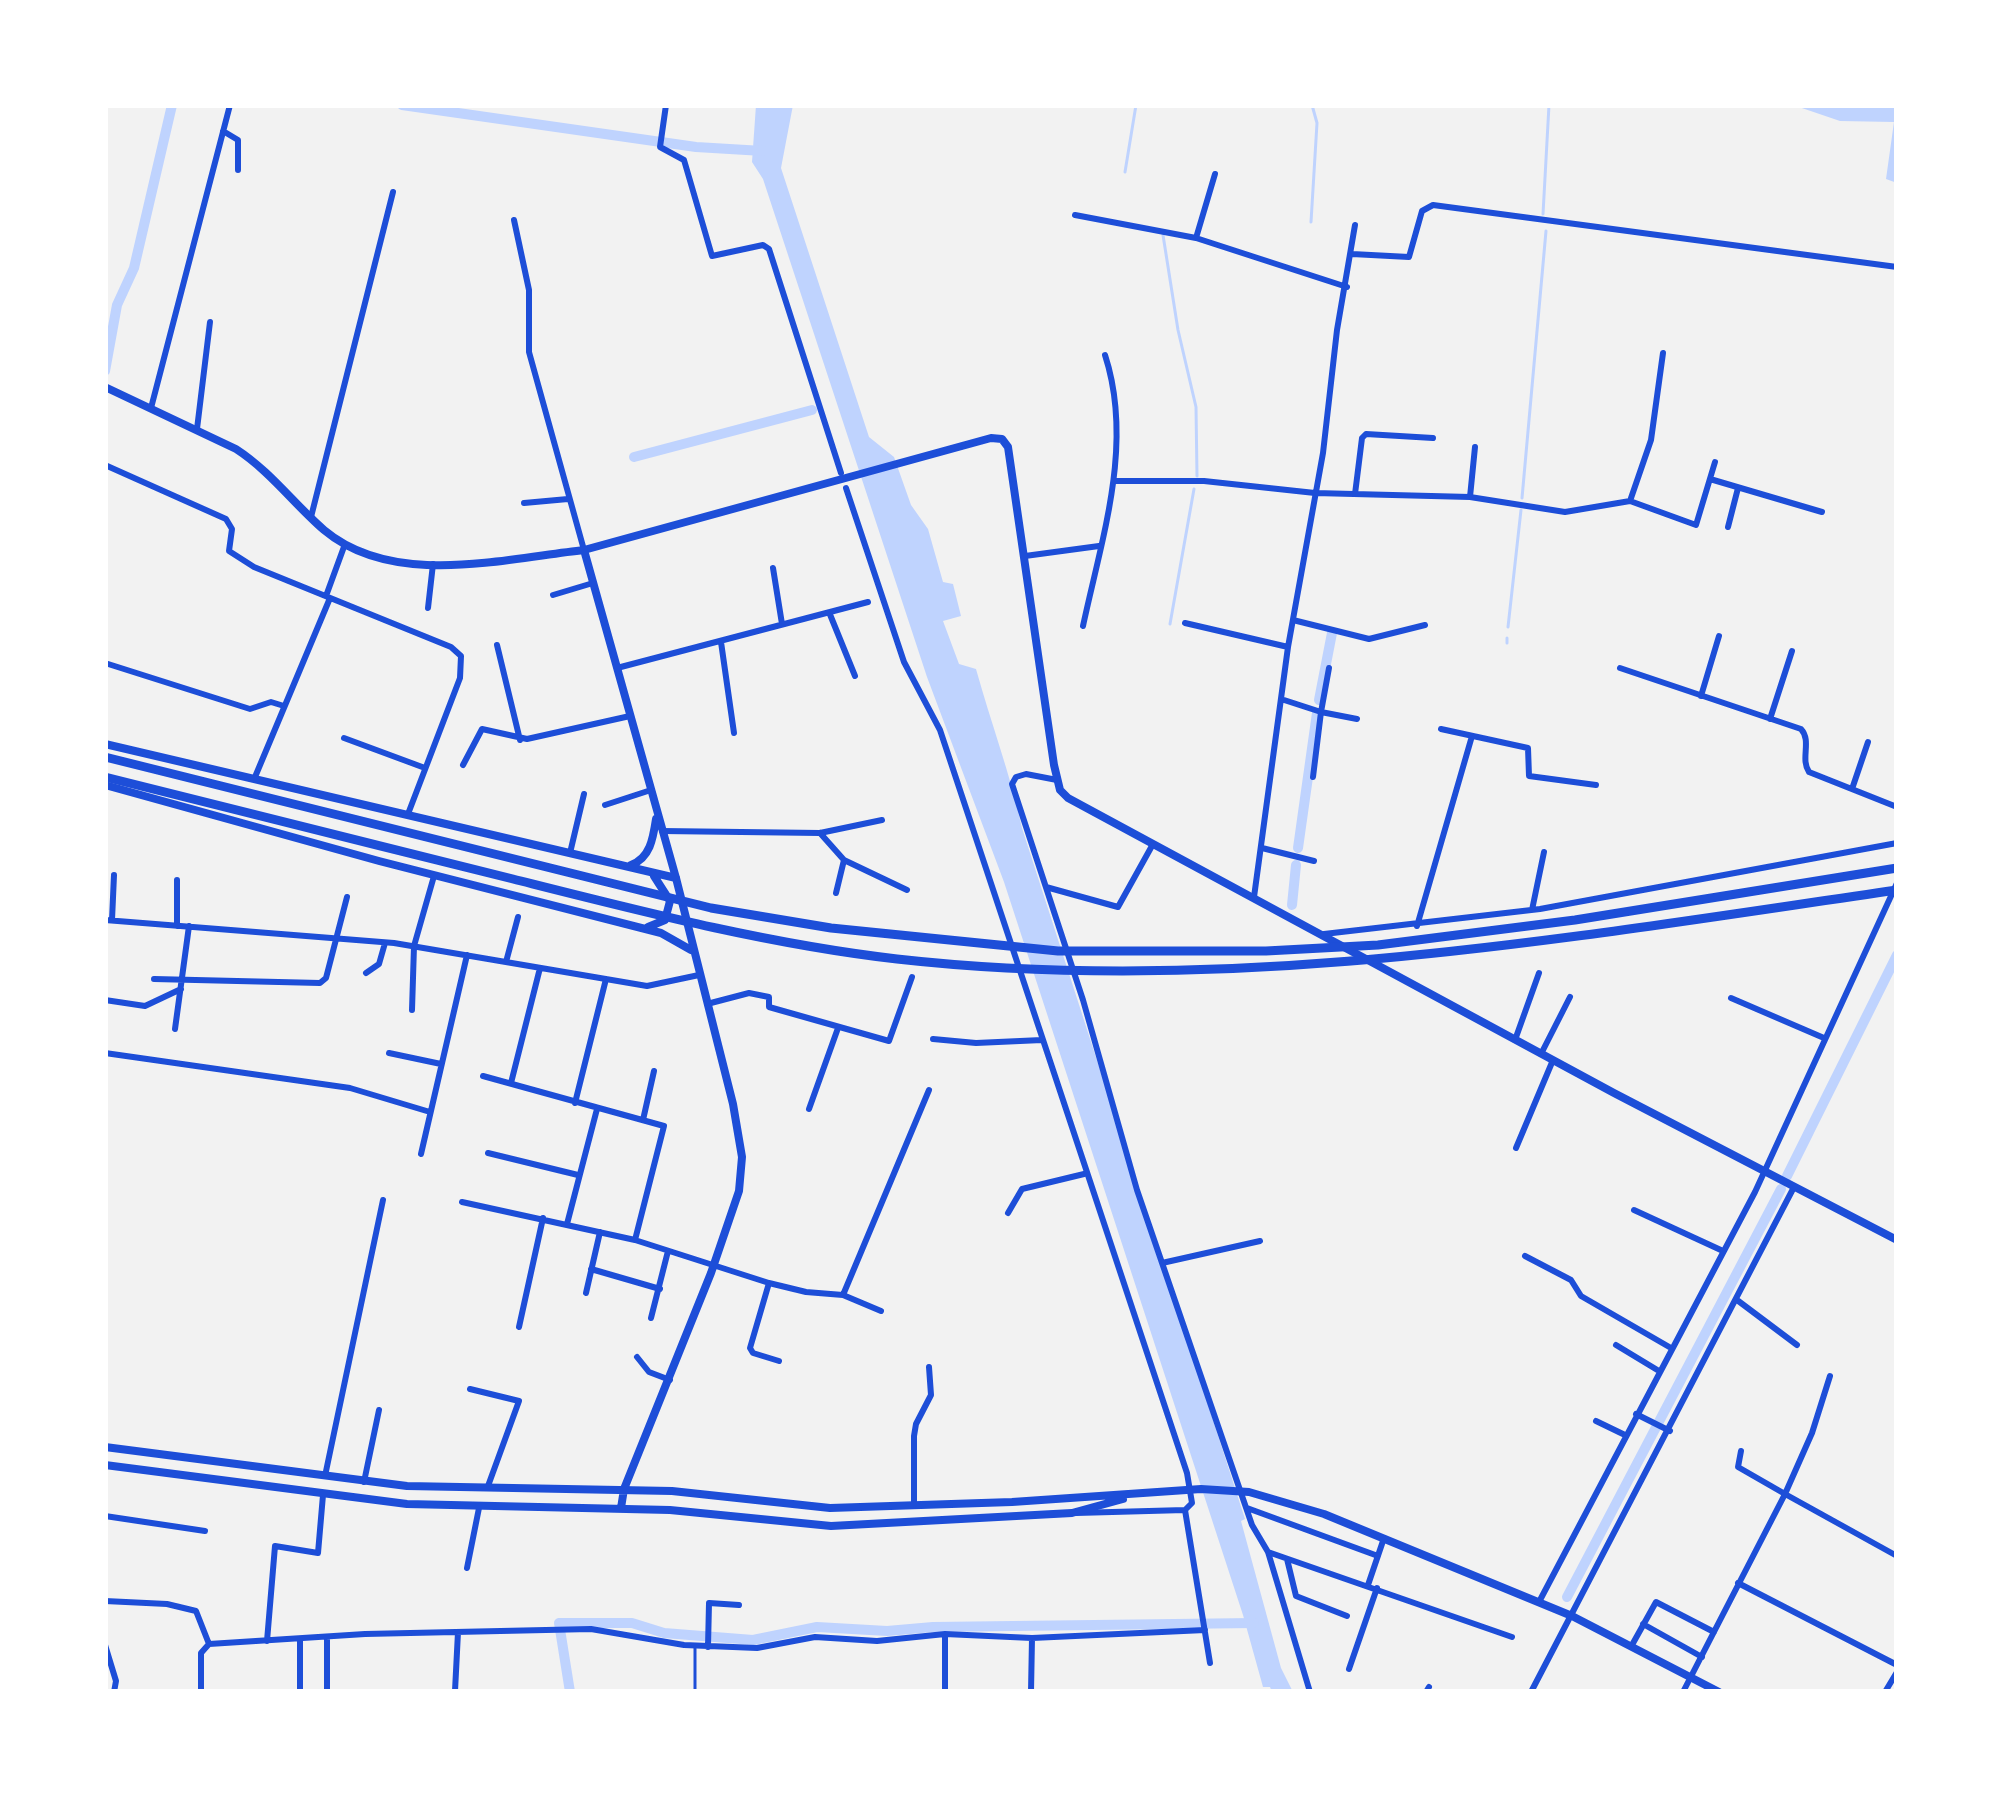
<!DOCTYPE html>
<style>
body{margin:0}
#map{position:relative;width:2002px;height:1797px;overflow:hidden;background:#f2f2f2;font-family:"Sofia Sans Condensed",sans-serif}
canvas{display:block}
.frame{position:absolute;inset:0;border:108px solid #fff;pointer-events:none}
</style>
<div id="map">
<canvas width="2002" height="1797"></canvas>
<div class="frame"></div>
</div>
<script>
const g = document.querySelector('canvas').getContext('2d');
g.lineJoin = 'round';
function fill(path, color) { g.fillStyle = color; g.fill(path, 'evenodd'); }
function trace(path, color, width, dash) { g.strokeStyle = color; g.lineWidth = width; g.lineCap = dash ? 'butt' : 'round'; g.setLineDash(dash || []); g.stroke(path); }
const water = new Path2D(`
 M 756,105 L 793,105 L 781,168 L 869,437 L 894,457 L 911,505 L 928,529 L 943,582 L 953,584 L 961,616 L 943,621 L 959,664 L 976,669 C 991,723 1010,773 1022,828 L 1245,1519 L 1241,1521 L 1281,1668 L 1293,1692 L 1272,1692 L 1270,1687 L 1263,1687 L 1243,1615 L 1004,882 L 927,677 L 763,179 L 752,162 Z
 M 1793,105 L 1897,105 L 1897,183 L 1886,179 L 1894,122 L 1840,121 Z`);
const stream = new Path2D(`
 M 1125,172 L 1136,105
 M 1543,214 L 1549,105
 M 1311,222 L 1317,123 L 1312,105
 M 1163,235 L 1178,330 L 1196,407 L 1197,476
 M 1522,498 L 1546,231
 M 1170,624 L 1194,489
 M 1508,627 L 1521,510
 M 1507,643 L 1507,638`);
const canal = new Path2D(`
 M 402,105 L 696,147 L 763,151
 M 105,371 L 117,305 L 134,268 L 172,105
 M 634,457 L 812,410
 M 1319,700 L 1332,633
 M 1298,848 L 1317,713
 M 1292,905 L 1296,865
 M 1787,1176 L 1897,955
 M 1567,1597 L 1781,1189
 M 570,1692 L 559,1623 L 632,1623 L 664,1633 L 753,1640 L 817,1627 L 887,1631 L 933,1627 L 1254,1623`);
const service = new Path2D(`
 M 695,1692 L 695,1646`);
const minor = new Path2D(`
 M 666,105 L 660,147 L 684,160 L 712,256 L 763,245 L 769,249 L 841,473
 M 223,131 L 238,140 L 238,170
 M 1075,215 L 1196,238 L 1347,287
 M 514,220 L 529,290 L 529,352 L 584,550
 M 1196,238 L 1215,174
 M 1352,254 L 1409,257 L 1422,211 L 1433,205 L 1897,267
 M 151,408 L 230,105
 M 197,429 L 210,322
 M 105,465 L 226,519 L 232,529 L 229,551 L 254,567 L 451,647 L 461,656 L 460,678 L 408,814
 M 1710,479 L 1822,512
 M 1114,481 L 1204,481 L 1315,493 L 1470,497 L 1565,512 L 1630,501 L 1696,525 L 1715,462
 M 846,488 L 904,662 L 940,730 L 1187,1473 L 1192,1503 L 1185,1510 L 1076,1513
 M 1355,494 L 1362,438 L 1366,434 L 1433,438
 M 1470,497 L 1475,447
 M 1630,501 L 1651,440 L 1663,353
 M 524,503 L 568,499
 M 311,517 L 393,192
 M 1728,527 L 1738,488
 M 1025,556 L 1099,546
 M 773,568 L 782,624
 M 553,595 L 593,583
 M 326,596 L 345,544
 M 428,608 L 433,564
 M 829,612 L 855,676
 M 1293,620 L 1369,639 L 1425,625
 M 1185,623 L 1288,647
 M 1083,626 C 1102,537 1134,444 1105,355
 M 721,642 L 734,733
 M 497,645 L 520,740
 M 105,663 L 250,709 L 271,702 L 284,706
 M 617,668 L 868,602
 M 1329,668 L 1321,712 L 1357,719
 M 1620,668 L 1801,729 C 1812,741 1800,759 1809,772 L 1897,807
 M 1701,696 L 1719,636
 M 1281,699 L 1321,712 L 1313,777
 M 1770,719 L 1792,651
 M 1441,729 L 1528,748 L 1529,776 L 1596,785
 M 344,738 L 425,768
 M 463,765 L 482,729 L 527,739 L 630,716
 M 255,777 L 330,598
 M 1057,780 L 1026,774 L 1016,777 L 1012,784 L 1083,1000 L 1137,1190 L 1252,1525 L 1268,1552 L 1310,1692
 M 1852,789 L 1868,742
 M 605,805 L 651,790
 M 662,831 L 820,833 L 882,820
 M 820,833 L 844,860 L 836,893
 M 1262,848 L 1314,861
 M 570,853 L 584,794
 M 844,860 L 907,890
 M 1046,887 L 1118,907 L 1153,844
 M 1254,897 L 1288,647 L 1323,453 L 1337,330 L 1355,225
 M 1532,910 L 1544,852
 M 105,920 L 394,943 L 647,986 L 699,975
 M 112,920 L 114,875
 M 177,926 L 177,880
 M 1417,926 L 1472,736
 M 1324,934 L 1540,909 L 1897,843
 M 506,962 L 518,917
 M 366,973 L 379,964 L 385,943
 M 154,979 L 320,983 L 326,978 L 347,897
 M 1731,998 L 1824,1038
 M 105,1000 L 145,1006 L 181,989
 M 707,1004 L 749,993 L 769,997 L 769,1007 L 889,1041 L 912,977
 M 412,1010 L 414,946 L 434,876
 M 175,1029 L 189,926
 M 933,1039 L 976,1043 L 1042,1040
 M 1515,1040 L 1539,973
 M 105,1053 L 350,1088 L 430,1112
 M 389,1053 L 441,1064
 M 1541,1054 L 1570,997
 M 483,1076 L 664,1126 L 635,1240
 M 511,1083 L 540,968
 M 575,1103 L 606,979
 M 809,1109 L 838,1028
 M 643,1120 L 654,1071
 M 1516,1148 L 1553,1060
 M 488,1153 L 578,1175
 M 421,1154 L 467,955
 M 462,1202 L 635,1240 L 769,1283 L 806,1292 L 843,1295 L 881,1311
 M 1634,1210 L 1723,1251
 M 1008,1213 L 1022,1189 L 1084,1174
 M 567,1224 L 597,1109
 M 1525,1256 L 1571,1280 L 1581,1296 L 1671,1348
 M 1162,1263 L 1260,1241
 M 591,1269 L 660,1289
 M 769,1283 L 750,1348 L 753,1353 L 779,1361
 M 586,1293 L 600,1232
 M 843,1295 L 929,1090
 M 1737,1300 L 1797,1345
 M 651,1318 L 668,1251
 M 519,1327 L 543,1218
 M 1616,1345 L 1659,1371
 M 637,1357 L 649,1372 L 670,1380
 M 470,1389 L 519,1401 L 488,1486
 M 1636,1414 L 1670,1431
 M 1596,1421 L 1625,1435
 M 1741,1451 L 1738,1467 L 1785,1494 L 1812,1433 L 1830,1376
 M 325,1476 L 383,1200
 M 364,1482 L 379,1410
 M 914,1506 L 914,1436 L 916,1424 L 931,1395 L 929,1367
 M 1247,1508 L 1378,1556
 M 1185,1510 L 1210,1663
 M 105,1516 L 205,1531
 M 1268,1552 L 1512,1637
 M 1287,1559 L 1296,1596 L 1347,1616
 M 467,1568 L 479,1508
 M 1738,1583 L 1897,1665
 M 1368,1585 L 1384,1538
 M 105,1601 L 167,1604 L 196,1611 L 209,1644
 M 1539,1602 L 1755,1192 L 1897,883
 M 1643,1624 L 1702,1657
 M 945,1636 L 945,1692
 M 267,1641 L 275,1546 L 318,1553 L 323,1495
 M 209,1644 L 365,1634 L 591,1629 L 684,1645 L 757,1648 L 815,1637 L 877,1641 L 945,1634 L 1032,1638 L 1205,1630
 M 105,1645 L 116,1681 L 114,1692
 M 1632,1645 L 1656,1602 L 1714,1632
 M 708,1647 L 709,1603 L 739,1605
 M 1349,1669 L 1377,1588
 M 455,1691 L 458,1632
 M 201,1692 L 201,1653 L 209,1644
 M 300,1692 L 300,1639
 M 327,1692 L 327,1637
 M 1031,1692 L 1032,1638
 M 1426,1692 L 1429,1687
 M 1531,1692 L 1794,1187
 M 1683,1692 L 1785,1494 L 1897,1556
 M 1885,1692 L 1897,1672`);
const tertiary = new Path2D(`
 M 584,550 L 991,438 L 1002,439 L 1008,447 L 1054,765 L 1060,790 L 1068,798 L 1614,1093 L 1897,1240`);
const secondary = new Path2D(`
 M 105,387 L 236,449 C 270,471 294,504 324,530 C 393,588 503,559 584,550 L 676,878 L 733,1104 L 742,1157 L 739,1191 L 711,1273 L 624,1489 L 621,1508
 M 105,744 L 676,878
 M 105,785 L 379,861 L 661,933 L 691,950
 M 631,865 C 650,858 653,839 656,819
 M 648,927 L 665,920 L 670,901 L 654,876
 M 105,1447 L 407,1486 L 672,1491 L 830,1508 L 1012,1502 L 1201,1489 L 1249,1492 L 1324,1514 L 1572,1616 L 1719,1692
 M 105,1465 L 407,1504 L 670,1510 L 831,1526 L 1072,1513 L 1123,1499`);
const primary = new Path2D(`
 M 105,757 L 711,908 L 831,928 L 1058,951 L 1266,951 L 1378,945 L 1575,920 L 1897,868
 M 105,777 C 241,812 377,845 513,879 C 640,911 767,944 897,959 C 1234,997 1565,938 1897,890`);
fill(water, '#bfd3fe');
trace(stream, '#bfd3fe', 3);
trace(canal, '#bfd3fe', 10);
trace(service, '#1d4ed8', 3);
trace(minor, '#1d4ed8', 6);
trace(tertiary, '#1d4ed8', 8);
trace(secondary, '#1d4ed8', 8);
trace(primary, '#1d4ed8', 9);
</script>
